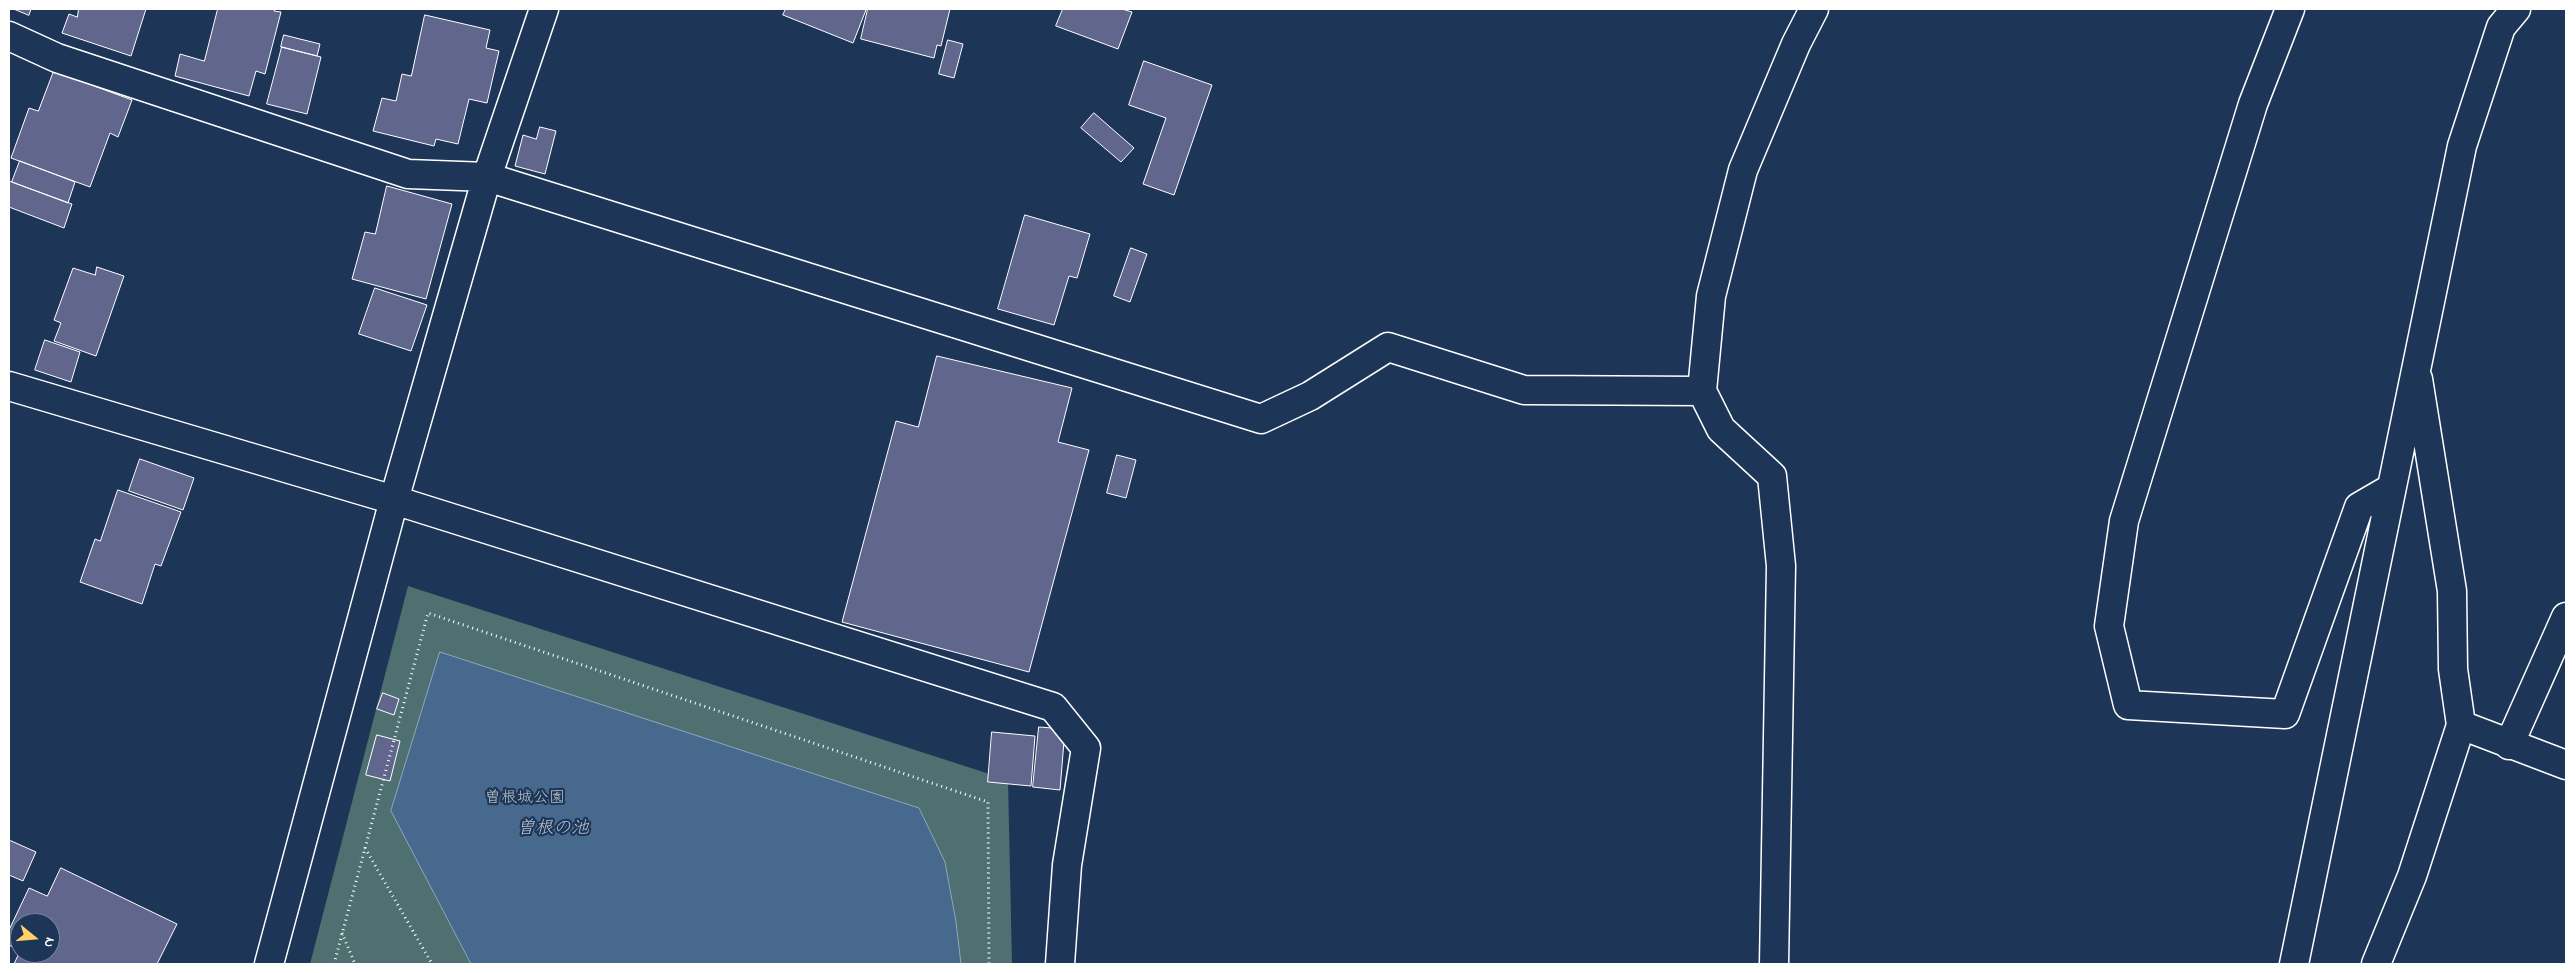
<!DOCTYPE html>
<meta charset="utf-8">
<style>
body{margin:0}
#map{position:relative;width:2575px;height:973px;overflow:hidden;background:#1d3557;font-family:"Indie Flower",sans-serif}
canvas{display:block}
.frame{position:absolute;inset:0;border:10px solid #fff;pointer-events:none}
.north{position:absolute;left:10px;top:913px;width:50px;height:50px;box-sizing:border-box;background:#1d3557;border:1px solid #77869a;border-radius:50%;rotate:107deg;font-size:14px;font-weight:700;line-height:20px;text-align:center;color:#fff}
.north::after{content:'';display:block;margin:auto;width:18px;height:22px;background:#ffd166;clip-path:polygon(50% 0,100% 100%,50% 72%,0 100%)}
</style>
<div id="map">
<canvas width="2575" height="973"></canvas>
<div class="frame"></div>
<div class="north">N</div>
</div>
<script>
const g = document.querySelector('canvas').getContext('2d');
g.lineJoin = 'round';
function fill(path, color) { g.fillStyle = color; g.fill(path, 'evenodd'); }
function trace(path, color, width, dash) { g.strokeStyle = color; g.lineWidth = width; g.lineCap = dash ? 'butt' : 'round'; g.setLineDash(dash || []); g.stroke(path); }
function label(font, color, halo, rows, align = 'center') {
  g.font = font + ' "Indie Flower","Klee One",sans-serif'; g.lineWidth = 4.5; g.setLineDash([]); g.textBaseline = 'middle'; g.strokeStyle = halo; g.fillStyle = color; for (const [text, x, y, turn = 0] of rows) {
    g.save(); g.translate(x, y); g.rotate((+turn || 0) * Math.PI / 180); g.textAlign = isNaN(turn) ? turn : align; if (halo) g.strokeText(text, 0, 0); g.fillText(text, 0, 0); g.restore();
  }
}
const green = new Path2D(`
 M 408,586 L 1008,780 L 1012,964 L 310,964 Z`);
const water = new Path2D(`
 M 440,652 L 919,808 L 945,862 L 956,922 L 961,964 L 471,964 L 391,811 Z`);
const building = new Path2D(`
 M 14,9 L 31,9 L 29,15 Z
 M 79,9 L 146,9 L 131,56 L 62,33 L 69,14 L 77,17 Z
 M 218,9 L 275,9 L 274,11 L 281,12 L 265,74 L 256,71 L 249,96 L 175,76 L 180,54 L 204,61 Z
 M 786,9 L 863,9 L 866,10 L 853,43 L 783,15 Z
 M 868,9 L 950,9 L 941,46 L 937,45 L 934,58 L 861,39 Z
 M 1063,9 L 1122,9 L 1132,12 L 1118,49 L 1056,26 Z
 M 425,15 L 490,30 L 486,48 L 499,51 L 487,103 L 469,99 L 458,144 L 436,139 L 434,146 L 373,131 L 382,98 L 396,101 L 402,74 L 411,76 Z
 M 284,35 L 320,44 L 317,56 L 281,47 Z
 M 948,40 L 963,44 L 954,78 L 939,74 Z
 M 282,47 L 321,57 L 307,114 L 267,104 Z
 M 1144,61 L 1212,85 L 1174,195 L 1143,184 L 1166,118 L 1129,105 Z
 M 54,71 L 132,100 L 118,137 L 110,133 L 90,187 L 11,158 L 29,108 L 38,111 Z
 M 1094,113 L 1134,148 L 1121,162 L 1081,128 Z
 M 540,127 L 556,131 L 545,174 L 515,166 L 523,135 L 536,139 Z
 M 20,161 L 75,182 L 68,203 L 12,182 Z
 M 9,181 L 72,204 L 64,228 L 9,207 Z
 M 387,186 L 452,204 L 426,299 L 352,279 L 365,232 L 375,234 Z
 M 1025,215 L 1090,234 L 1077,278 L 1069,276 L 1054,325 L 998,309 Z
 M 1131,248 L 1147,254 L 1130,302 L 1114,296 Z
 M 97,267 L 124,276 L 96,356 L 54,341 L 61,323 L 54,320 L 73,268 L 95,275 Z
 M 375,288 L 427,305 L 411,351 L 359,334 Z
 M 45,340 L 80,352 L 71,382 L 35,370 Z
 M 937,356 L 1072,388 L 1058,442 L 1089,450 L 1029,672 L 842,622 L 896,421 L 918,427 Z
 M 1117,455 L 1136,460 L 1126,498 L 1107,493 Z
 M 140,459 L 194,478 L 183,510 L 129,491 Z
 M 118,490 L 181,512 L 161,566 L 155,564 L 142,604 L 80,582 L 95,539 L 100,541 Z
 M 383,693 L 399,699 L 394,715 L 377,709 Z
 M 1039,727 L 1065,729 L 1060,790 L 1033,787 Z
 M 992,732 L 1035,736 L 1031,786 L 988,782 Z
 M 377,735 L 400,741 L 390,781 L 366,775 Z
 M 9,840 L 36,852 L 23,881 L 9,875 Z
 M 61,868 L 177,924 L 157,964 L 14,964 L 20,951 L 20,953 L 50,953 L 50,923 L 20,923 L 20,951 L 9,945 L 9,930 L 29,888 L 47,896 Z`);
const path = new Path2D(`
 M 365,848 L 432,964
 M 342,933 L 355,964
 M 334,964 L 428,613 L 988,802 L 989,964`);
const minor = new Path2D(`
 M 2290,9 L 2253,104 L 2124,521 L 2109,626 L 2128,705 L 2285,714 L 2359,507 L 2390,489
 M 9,36 L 57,58 L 408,174 L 487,177 L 1261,419 L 1310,396 L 1388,347 L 1524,390 L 1702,391
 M 9,386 L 394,500 L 1053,707 L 1086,748 L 1067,865 L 1060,964
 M 2461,725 L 2566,765
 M 2509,745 L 2566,617
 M 269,964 L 394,500 L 487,177 L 544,9
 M 1774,964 L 1781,566 L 1772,476 L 1721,429 L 1702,391 L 1711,296 L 1743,170 L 1796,44 L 1814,9
 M 2294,964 L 2462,146 L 2501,27 L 2516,9
 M 2376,964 L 2412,876 L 2461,725 L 2453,669 L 2452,591 L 2418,379`);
const parkNames = [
 ["曽根城公園",525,799]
];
const waterNames = [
 ["曽根の池",553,830]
];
fill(green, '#4e7071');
fill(water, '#48698e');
trace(water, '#91a5bb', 1);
fill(building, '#61668c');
trace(building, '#fff', 1);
trace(minor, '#fff', 31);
trace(path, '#fff', 3, [1, 4]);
trace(minor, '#1d3557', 28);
label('16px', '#b8c6c6', '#1d3557', parkNames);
label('italic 18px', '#b6c3d2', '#1d3557', waterNames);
</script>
